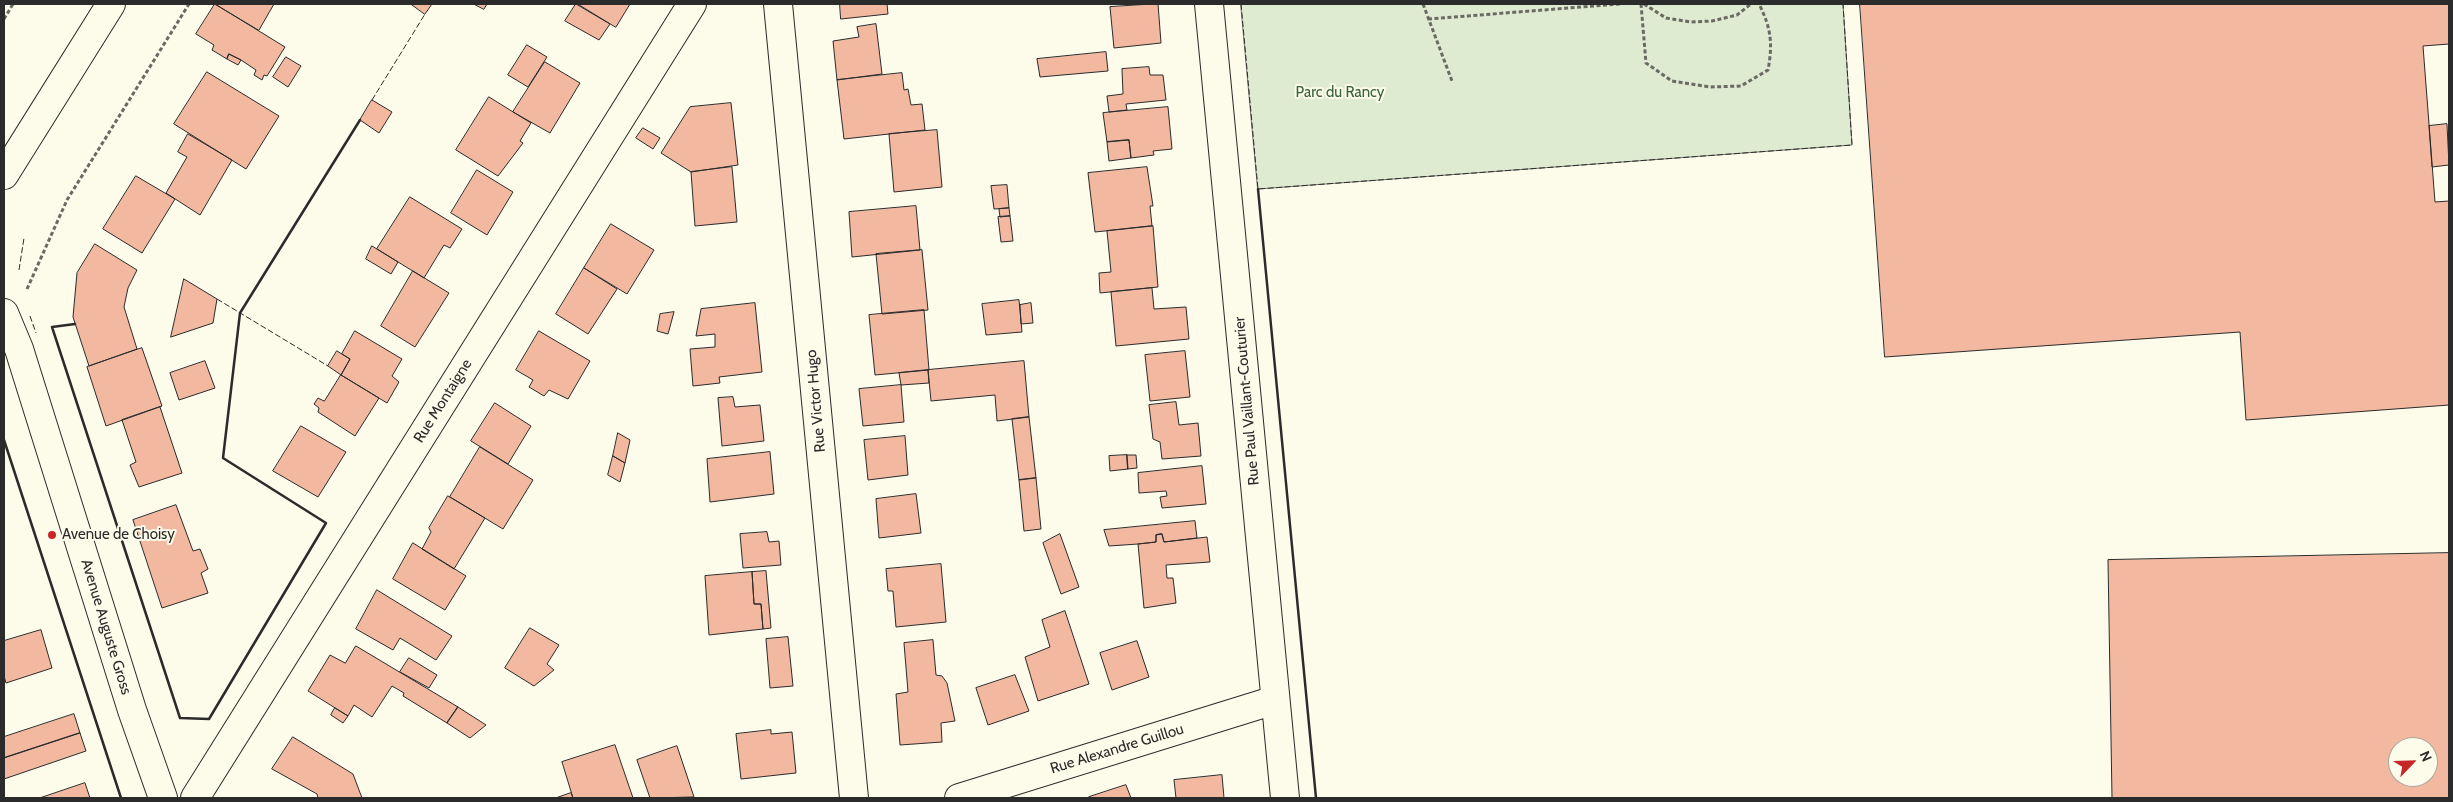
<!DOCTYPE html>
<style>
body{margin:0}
#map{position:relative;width:2453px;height:802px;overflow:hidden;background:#fdfbea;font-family:Cabin,sans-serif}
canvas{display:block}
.frame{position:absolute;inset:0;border:5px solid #2b2b2b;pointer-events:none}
.north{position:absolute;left:2388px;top:737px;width:50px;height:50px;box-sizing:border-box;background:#fdfbea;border:1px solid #a9a89e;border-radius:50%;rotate:66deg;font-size:14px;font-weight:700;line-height:20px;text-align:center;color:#2b2b2b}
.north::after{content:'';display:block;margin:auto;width:18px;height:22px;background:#c62828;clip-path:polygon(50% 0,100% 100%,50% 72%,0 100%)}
</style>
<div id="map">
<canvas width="2453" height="802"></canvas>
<div class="frame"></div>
<div class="north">N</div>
</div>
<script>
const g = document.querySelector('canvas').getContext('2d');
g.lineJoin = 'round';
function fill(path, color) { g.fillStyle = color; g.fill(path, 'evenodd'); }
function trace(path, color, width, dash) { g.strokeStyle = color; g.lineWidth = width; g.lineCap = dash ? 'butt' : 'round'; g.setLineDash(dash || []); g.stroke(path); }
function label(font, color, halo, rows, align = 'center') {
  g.font = font + ' Cabin,sans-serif'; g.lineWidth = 4; g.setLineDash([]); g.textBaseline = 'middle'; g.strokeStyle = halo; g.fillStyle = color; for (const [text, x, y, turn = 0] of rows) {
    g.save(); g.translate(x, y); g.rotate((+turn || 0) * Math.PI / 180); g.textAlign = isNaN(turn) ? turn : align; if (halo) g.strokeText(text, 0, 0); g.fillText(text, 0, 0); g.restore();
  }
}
const green = new Path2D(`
 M 1241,4 L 1843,4 L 1852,145 L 1258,189 Z`);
const building = new Path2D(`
 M 215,4 L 285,47 L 267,76 L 264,75 L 262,80 L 254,75 L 256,70 L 241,60 L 229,54 L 227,59 L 212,50 L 214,45 L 196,34 Z
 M 215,4 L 274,4 L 259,30 Z
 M 411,4 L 432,4 L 425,14 Z
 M 474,4 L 487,4 L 484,9 Z
 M 576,4 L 610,24 L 599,40 L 565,21 Z
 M 578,4 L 630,4 L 616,27 Z
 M 840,4 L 887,4 L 888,14 L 841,19 Z
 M 1158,4 L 1161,43 L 1114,48 L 1110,7 Z
 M 1860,4 L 2449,4 L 2449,44 L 2423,46 L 2435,202 L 2449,201 L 2449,405 L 2246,420 L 2240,332 L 1885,357 Z
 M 876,24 L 882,74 L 837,80 L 833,41 L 859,37 L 857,27 Z
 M 527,45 L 547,57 L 528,87 L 508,75 Z
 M 1106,52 L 1108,71 L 1040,77 L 1037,59 Z
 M 229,54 L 241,60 L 238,65 L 227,59 Z
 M 286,57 L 301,66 L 288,87 L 273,77 Z
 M 545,62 L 580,83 L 550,133 L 513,112 Z
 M 1149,67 L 1150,75 L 1163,75 L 1166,100 L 1126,104 L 1127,110 L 1109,112 L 1107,96 L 1123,94 L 1122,69 Z
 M 207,72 L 279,116 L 246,169 L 174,124 Z
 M 902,73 L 904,90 L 908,89 L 911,105 L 922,104 L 925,130 L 844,139 L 837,80 Z
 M 489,97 L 531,123 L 520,141 L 523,143 L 498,176 L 456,150 Z
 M 372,100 L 392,112 L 379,133 L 360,120 Z
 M 731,103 L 738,165 L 691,172 L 661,153 L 690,107 Z
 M 1168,107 L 1172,149 L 1153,151 L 1154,155 L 1131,158 L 1129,140 L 1107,142 L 1103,113 Z
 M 2447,124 L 2449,165 L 2432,167 L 2429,126 Z
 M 643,128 L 660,138 L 653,149 L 636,138 Z
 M 937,130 L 942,187 L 894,192 L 889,134 Z
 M 188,134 L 232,160 L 200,215 L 166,193 L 187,157 L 178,152 Z
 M 1129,140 L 1131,158 L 1109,161 L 1107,142 Z
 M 732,167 L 737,222 L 695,226 L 691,172 Z
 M 1147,167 L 1153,206 L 1150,206 L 1152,226 L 1095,232 L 1088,173 Z
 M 477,170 L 513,192 L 487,235 L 451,213 Z
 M 136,176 L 175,199 L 142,253 L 103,229 Z
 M 1007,185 L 1009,208 L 994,209 L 991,186 Z
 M 410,197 L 462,229 L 450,248 L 444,245 L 424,278 L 377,249 Z
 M 916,206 L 920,250 L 852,257 L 849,212 Z
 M 1009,208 L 1010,216 L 1000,217 L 999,209 Z
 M 1010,216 L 1013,241 L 1001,242 L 998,217 Z
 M 611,224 L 654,250 L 627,294 L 584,268 Z
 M 1153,226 L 1158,287 L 1100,293 L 1099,273 L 1111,272 L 1107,231 Z
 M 95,244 L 137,270 L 128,288 L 124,307 L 137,349 L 89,366 L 73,317 L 77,273 Z
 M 372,246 L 398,262 L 391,274 L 366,259 Z
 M 922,250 L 928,310 L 882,314 L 876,254 Z
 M 584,268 L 617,289 L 588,334 L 556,314 Z
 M 413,271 L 449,293 L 415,347 L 381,326 Z
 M 184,279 L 217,299 L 213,323 L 171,337 Z
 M 1152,288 L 1154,309 L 1186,307 L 1189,339 L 1116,346 L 1111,292 Z
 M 1019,300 L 1022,332 L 986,335 L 982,304 Z
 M 755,303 L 762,372 L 719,377 L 720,383 L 693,386 L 690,349 L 715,347 L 715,334 L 696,336 L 701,309 Z
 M 1031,303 L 1033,323 L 1021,324 L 1020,305 Z
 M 924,310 L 929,370 L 875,375 L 869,315 Z
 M 674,312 L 668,334 L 657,331 L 660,314 Z
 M 355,331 L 402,359 L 392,376 L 399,382 L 387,403 L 341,375 L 350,359 L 342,354 Z
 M 539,331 L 590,361 L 568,399 L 549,390 L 544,396 L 529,387 L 533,380 L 516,370 Z
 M 142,348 L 162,406 L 106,426 L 87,367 Z
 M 337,351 L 350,359 L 341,375 L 328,366 Z
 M 1185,351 L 1190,397 L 1150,401 L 1145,355 Z
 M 205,361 L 215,388 L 179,400 L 170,373 Z
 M 1024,361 L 1029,417 L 997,421 L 995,395 L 931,401 L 928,370 Z
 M 928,370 L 929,383 L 901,385 L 899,373 Z
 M 341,375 L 379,398 L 355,436 L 318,412 L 319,408 L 314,404 L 318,398 L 324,401 Z
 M 901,385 L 904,422 L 863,426 L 859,389 Z
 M 733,397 L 735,407 L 760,405 L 764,441 L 722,446 L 718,398 Z
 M 1176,402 L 1179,425 L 1198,423 L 1201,456 L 1162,459 L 1160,442 L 1153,439 L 1149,405 Z
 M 495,403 L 531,426 L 508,464 L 471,441 Z
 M 160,407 L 182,473 L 139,487 L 130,465 L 136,462 L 122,420 Z
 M 1029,417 L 1036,478 L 1019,480 L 1012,419 Z
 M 301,426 L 346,452 L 318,497 L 273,471 Z
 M 618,433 L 630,440 L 625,463 L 613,456 Z
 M 905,436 L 908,475 L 868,480 L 864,440 Z
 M 480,447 L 533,480 L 503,529 L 450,497 Z
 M 770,452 L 774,494 L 710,502 L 707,459 Z
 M 1127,455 L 1136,455 L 1137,468 L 1128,469 Z
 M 1127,455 L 1128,469 L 1110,471 L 1109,456 Z
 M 613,456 L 625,463 L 620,482 L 608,475 Z
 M 1202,466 L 1206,504 L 1162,508 L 1160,497 L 1167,496 L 1166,491 L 1139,493 L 1138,473 Z
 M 1036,478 L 1041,529 L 1024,531 L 1019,480 Z
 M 916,494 L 921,533 L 879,538 L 876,499 Z
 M 448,496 L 485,518 L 454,569 L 422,549 L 431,532 L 429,528 Z
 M 176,505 L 193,551 L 200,549 L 208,569 L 201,573 L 208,593 L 162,608 L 133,520 Z
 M 1195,521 L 1197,538 L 1164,542 L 1162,534 L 1156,535 L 1156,542 L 1138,544 L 1109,546 L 1104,530 Z
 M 767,532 L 769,542 L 779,541 L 781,565 L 743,568 L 740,534 Z
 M 1060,534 L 1079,587 L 1061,594 L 1043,543 Z
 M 1162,534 L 1164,542 L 1207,537 L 1210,562 L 1166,565 L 1167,578 L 1173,578 L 1176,603 L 1144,608 L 1138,544 L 1156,542 L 1156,535 Z
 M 413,543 L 466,576 L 445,610 L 393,579 Z
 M 2449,553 L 2449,798 L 2112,798 L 2108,560 ZM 2398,747 L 2428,747 L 2428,777 L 2398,777 Z
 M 941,564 L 946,622 L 896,627 L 893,591 L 888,591 L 886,569 Z
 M 766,571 L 771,628 L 763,629 L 761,604 L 754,604 L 752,572 Z
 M 752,572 L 754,604 L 761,604 L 763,629 L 709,635 L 705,576 Z
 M 377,590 L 452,636 L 436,660 L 400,638 L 393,650 L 356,629 Z
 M 1065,611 L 1089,684 L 1038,701 L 1025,657 L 1050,647 L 1042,620 Z
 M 530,628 L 559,645 L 547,664 L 554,670 L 534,686 L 505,668 Z
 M 41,630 L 52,668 L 6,683 L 4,676 L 4,641 Z
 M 788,637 L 793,686 L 770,688 L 766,639 Z
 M 933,640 L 936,675 L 942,676 L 947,683 L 955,721 L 941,723 L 942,742 L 900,745 L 896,694 L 908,692 L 904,643 Z
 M 1137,641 L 1149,677 L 1112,690 L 1100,653 Z
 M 356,646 L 458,707 L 447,723 L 403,696 L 404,693 L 392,686 L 372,717 L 354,705 L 348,716 L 308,691 L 330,655 L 345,663 Z
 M 409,658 L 437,675 L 429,688 L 400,672 Z
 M 1015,675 L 1029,711 L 988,725 L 976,688 Z
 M 458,707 L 486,725 L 470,738 L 447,723 Z
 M 335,708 L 348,716 L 343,723 L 331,715 Z
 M 74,714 L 80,733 L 4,758 L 4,737 Z
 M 771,730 L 771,734 L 792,732 L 796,773 L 741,779 L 736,734 Z
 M 80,733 L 86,751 L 4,779 L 4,758 Z
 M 293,737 L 353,774 L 362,798 L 318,798 L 317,794 L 272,769 Z
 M 615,745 L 633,798 L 573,798 L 562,762 Z
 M 677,746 L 694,797 L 650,798 L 637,760 Z
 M 1222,775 L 1224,798 L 1176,798 L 1174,780 Z
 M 85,783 L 90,798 L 40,798 Z
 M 1126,785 L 1131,798 L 1090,798 L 1089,797 Z
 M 571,793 L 573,798 L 556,798 Z`);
const path = new Path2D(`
 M 1423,4 L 1452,81
 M 1641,4 L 1646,63 L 1672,81 L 1710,87 L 1741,86 L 1768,70 C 1773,43 1771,28 1759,4
 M 1644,4 L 1666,18 L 1691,22 L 1712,21 L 1737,15 L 1751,4
 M 4,19 L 13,4
 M 1428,19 L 1620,4
 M 27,289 L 67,200 L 189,4`);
const minor = new Path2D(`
 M 778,4 L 854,798
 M 1209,4 L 1285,798
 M 195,798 L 692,4
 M 959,798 L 1275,700`);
const tertiary = new Path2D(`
 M 4,313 L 19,349 L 132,710 L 163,798`);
const primary = new Path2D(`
 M 4,175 L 111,4`);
const fence = new Path2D(`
 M 1241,4 L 1258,189 L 1852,145 L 1843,4
 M 372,100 L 425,14
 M 19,270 L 24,238
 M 217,299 L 328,366
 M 30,316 L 36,333`);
const wall = new Path2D(`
 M 1258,189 L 1316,798
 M 75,324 L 52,327 L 180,718 L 209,719 L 326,523 L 223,458 L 240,313 L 360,120
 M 4,440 L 121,798`);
const markers = [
 [52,535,5,"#c62828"]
];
const parkNames = [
 ["Parc du Rancy",1340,93]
];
const streetNames = [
 ["Rue Montaigne",443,401,-58],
 ["Rue Victor Hugo",816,401,-95],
 ["Rue Paul Vaillant-Couturier",1247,401,-95],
 ["Avenue Auguste Gross",106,627,73],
 ["Rue Alexandre Guillou",1117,749,-17]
];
const poiNames = [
 ["Avenue de Choisy",62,535]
];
fill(green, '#deebd1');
trace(green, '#74746e', 1);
fill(building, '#f2b8a0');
trace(building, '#2b2b2b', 1);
trace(minor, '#2b2b2b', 30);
trace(tertiary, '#2b2b2b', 30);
trace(primary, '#2b2b2b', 30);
trace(path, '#6a6964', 3, [4, 2.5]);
trace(minor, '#fdfbea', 28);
trace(tertiary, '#fdfbea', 28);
trace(primary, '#fdfbea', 28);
trace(fence, '#2b2b2b', 1, [6, 2.5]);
trace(wall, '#2b2b2b', 2.5);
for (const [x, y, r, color] of markers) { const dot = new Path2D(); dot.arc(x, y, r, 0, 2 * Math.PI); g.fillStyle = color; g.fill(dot); trace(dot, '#fdfbea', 2); }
label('15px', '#34623c', '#fdfbea', parkNames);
label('15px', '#2b2b2b', '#fdfbea', streetNames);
label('15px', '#2b2b2b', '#fdfbea', poiNames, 'left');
</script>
